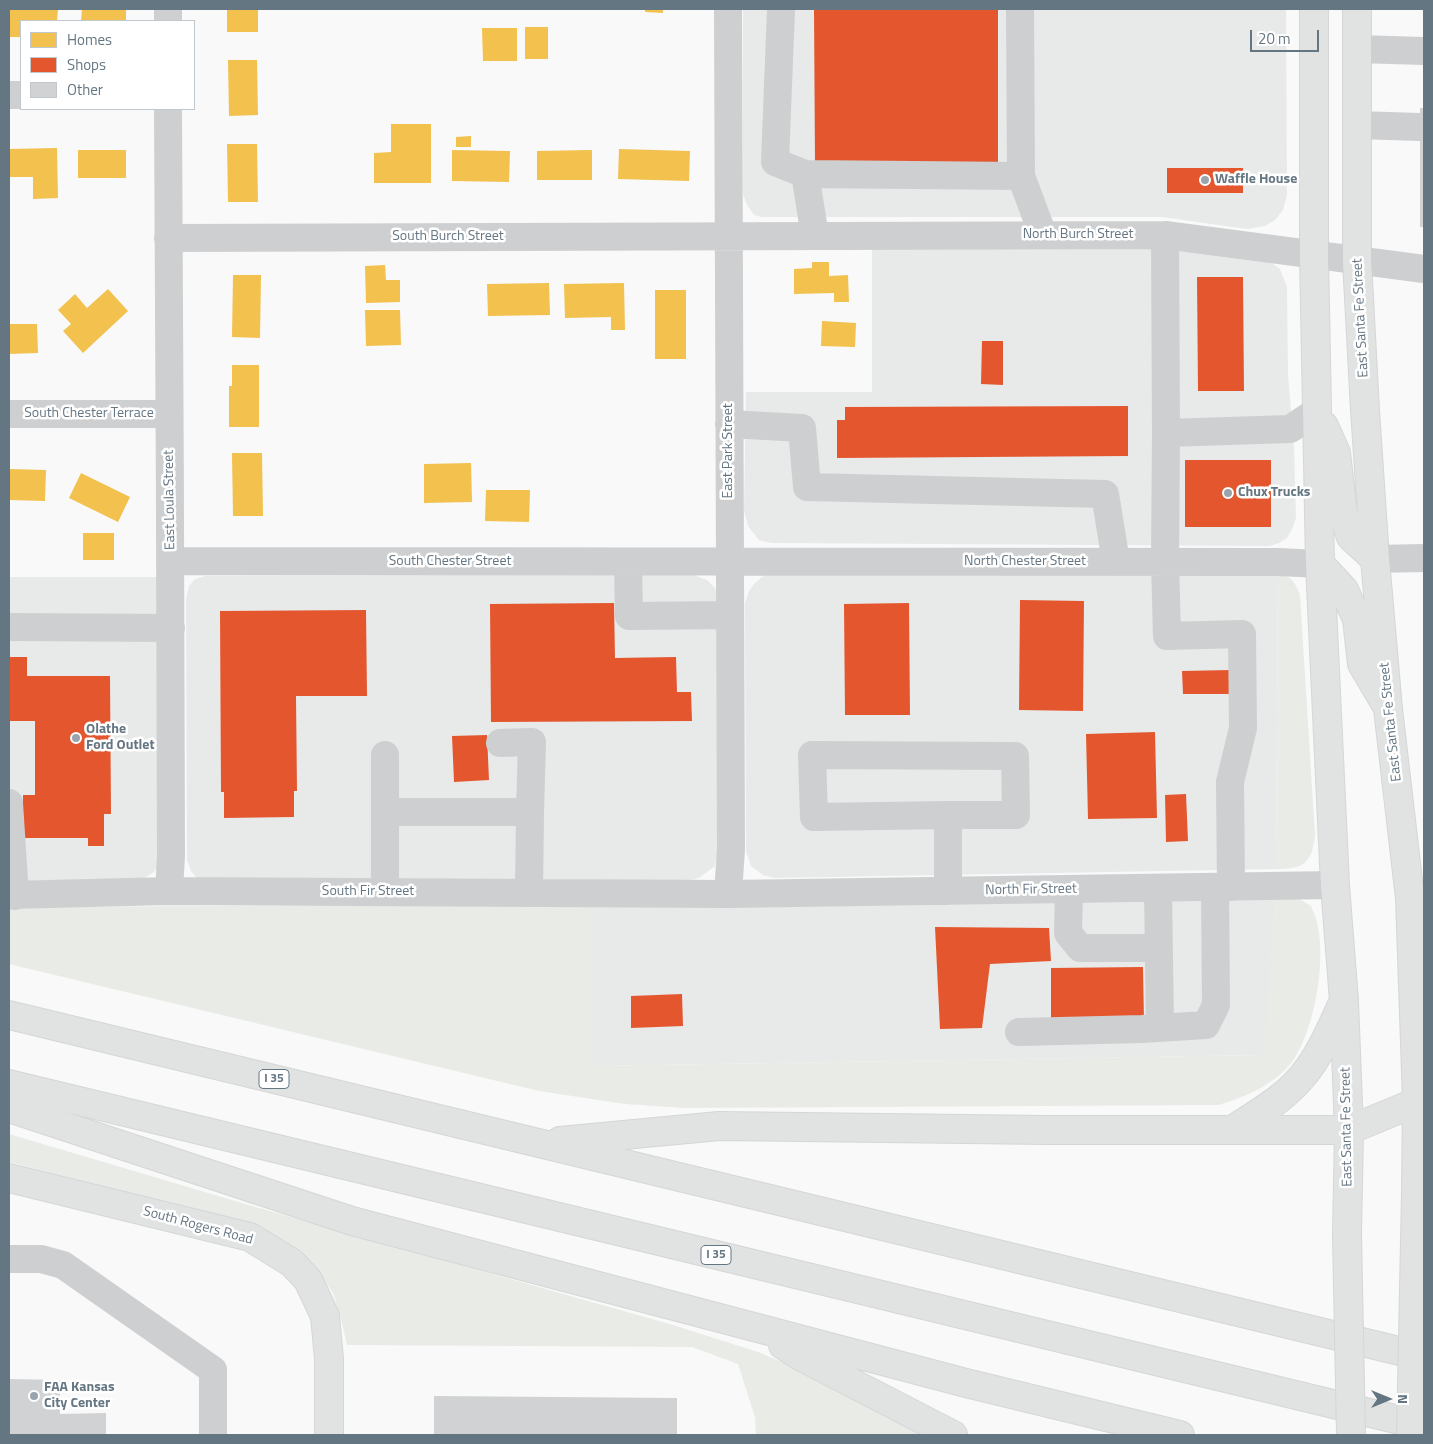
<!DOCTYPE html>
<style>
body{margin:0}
#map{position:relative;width:1433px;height:1444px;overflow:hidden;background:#f9f9f9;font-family:"Titillium Web",sans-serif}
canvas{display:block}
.frame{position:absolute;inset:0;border:10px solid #657683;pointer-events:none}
.legend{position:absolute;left:20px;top:20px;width:175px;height:90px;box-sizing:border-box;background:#fff;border:1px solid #c1c8cd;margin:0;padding:6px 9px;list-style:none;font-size:15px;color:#657683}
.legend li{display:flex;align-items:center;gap:10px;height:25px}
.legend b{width:25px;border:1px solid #c1c8cd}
.north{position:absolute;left:1363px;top:1374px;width:50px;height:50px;-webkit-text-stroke:4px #fff;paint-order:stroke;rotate:90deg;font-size:14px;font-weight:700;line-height:20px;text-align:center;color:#657683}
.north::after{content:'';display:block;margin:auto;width:18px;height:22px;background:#657683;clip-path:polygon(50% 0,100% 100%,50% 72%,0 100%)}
.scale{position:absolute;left:1250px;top:30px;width:69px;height:22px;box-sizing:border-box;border:2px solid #657683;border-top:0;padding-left:6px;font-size:15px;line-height:18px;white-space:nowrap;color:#657683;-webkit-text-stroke:4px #fff;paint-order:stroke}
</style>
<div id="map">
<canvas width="1433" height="1444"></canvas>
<div class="frame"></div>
<ul class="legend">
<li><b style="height:14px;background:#f2c14e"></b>Homes</li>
<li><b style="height:14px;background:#e4572e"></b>Shops</li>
<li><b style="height:14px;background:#d0d2d3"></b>Other</li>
</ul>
<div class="north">N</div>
<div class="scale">20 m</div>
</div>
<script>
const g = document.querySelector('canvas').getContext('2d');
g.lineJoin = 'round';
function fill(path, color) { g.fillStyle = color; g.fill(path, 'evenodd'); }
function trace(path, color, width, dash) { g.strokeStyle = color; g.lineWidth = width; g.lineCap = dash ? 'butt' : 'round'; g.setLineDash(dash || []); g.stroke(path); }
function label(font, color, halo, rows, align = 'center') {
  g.font = font + ' "Titillium Web",sans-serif'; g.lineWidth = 5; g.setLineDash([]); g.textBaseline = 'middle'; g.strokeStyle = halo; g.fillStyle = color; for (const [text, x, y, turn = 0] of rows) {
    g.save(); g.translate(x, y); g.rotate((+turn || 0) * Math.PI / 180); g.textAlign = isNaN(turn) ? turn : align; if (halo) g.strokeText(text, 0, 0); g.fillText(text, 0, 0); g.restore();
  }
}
const built = new Path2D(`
 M 743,9 L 1286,9 L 1287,195 L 1283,210 L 1275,220 L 1265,226 L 1247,229 L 1162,217 L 761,217 L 754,215 L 746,203 L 743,194 Z
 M 872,246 L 1180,249 L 1264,259 L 1273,264 L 1280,269 L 1287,287 L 1288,374 L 1294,448 L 1296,518 L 1292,529 L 1287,538 L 1279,543 L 1269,546 L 771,543 L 759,540 L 748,526 L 744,510 L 746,392 L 872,392 Z
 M 691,574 L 707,580 L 715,588 L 718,598 L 717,855 L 715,866 L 699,878 L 686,881 L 197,878 L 191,871 L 187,860 L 186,599 L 189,586 L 195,579 L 205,576 Z
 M 770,574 L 1278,574 L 1276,869 L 774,878 L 763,875 L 751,866 L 746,851 L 745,604 L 749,591 L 754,584 L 762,577 Z
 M 9,577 L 157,577 L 160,861 L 154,872 L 139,881 L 9,882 Z
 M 1276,896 L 1264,1055 L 591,1066 L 590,904 Z`);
const green = new Path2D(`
 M 1278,574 C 1292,576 1295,582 1300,595 L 1315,835 C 1312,863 1304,869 1276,869 Z
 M 1276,896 L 1301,900 L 1311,906 C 1314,913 1317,920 1318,928 C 1326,965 1313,1043 1285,1070 C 1266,1088 1243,1098 1218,1105 L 686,1108 L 625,1104 L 539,1091 L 9,964 L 9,907 L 590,904 L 592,1066 L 1263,1055 Z
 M 9,1134 L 252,1206 L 673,1325 L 758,1352 L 804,1371 L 926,1435 L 756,1435 L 755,1417 L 738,1364 L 692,1347 L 347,1345 L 340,1315 L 333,1293 L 319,1273 L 296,1250 L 271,1233 L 225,1218 L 9,1162 Z`);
const homes = new Path2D(`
 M 9,9 L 58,9 L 57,21 L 21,21 L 21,37 L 9,37 Z
 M 82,9 L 126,9 L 126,21 L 81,21 Z
 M 227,9 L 258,9 L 258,32 L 227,32 Z
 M 645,9 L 663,9 L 663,13 L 645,12 Z
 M 525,27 L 548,27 L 548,59 L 525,59 Z
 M 482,28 L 517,28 L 517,61 L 483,61 Z
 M 228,60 L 257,60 L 258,115 L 229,116 Z
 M 391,124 L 431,124 L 431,183 L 374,183 L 374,153 L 391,152 Z
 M 471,136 L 471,147 L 456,147 L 456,137 Z
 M 227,144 L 257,144 L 258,202 L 228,202 Z
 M 57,148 L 58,198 L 33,199 L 33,177 L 9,177 L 9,149 Z
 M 619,149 L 690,151 L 689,181 L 618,179 Z
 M 78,150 L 126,150 L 126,178 L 78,178 Z
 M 452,150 L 510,151 L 509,182 L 452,181 Z
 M 592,150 L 592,180 L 537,180 L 537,151 Z
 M 812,262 L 829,262 L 829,276 L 848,275 L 849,302 L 834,302 L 834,293 L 794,294 L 794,269 L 812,268 Z
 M 385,265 L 386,280 L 400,280 L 400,302 L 366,303 L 365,266 Z
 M 233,275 L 261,275 L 260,338 L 232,337 Z
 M 549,283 L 550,315 L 488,316 L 487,284 Z
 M 624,283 L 625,330 L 611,330 L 611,317 L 565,318 L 564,284 Z
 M 108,289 L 128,311 L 83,353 L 63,331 L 71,324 L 58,310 L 75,294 L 87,308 Z
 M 655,290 L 686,290 L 686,359 L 655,359 Z
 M 365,310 L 400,310 L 401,345 L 366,346 Z
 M 822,321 L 856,323 L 855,347 L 821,346 Z
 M 9,324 L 37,324 L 38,353 L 9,354 Z
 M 232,365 L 259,365 L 259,427 L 229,427 L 229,386 L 232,386 Z
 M 232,453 L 262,453 L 263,516 L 233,516 Z
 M 471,463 L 472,502 L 424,503 L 424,464 Z
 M 9,469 L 46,470 L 45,501 L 9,500 Z
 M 81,473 L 130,497 L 118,522 L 69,498 Z
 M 486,490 L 530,490 L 529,522 L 485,521 Z
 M 83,533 L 114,533 L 114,560 L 83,560 Z`);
const shops = new Path2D(`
 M 814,9 L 998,9 L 998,163 L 815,163 Z
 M 1167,168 L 1243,168 L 1243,193 L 1167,193 Z
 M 1197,277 L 1243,277 L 1244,391 L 1198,391 Z
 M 982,341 L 1003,341 L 1003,385 L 981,384 Z
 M 1128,406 L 1128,456 L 837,458 L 837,420 L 845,420 L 845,407 Z
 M 1185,460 L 1271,460 L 1271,527 L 1185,527 Z
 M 1020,600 L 1084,601 L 1083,711 L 1019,710 Z
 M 614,603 L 615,658 L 676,657 L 677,692 L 691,692 L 692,721 L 491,722 L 490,604 Z
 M 909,603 L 910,715 L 845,715 L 844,604 Z
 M 366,610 L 367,696 L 296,696 L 297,791 L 294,791 L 294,817 L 224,818 L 224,792 L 221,792 L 220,611 Z
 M 9,657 L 27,657 L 27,676 L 110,676 L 111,814 L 104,814 L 104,846 L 88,846 L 88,838 L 23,838 L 23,795 L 35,795 L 35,721 L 9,721 Z
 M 1231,670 L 1231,694 L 1183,694 L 1182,671 Z
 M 1155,732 L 1157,818 L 1088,819 L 1086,734 Z
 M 487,735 L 489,780 L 454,782 L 452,736 Z
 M 1186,794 L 1188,841 L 1166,842 L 1165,795 Z
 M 935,927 L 1049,928 L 1051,961 L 990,964 L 982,1028 L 940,1029 Z
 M 1143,967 L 1144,1022 L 1051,1023 L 1051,968 Z
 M 682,994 L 683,1026 L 631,1028 L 631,996 Z`);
const building = new Path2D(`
 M 1420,108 L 1424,108 L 1424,227 L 1420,227 Z
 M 9,1379 L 60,1380 L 60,1414 L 106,1413 L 106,1435 L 9,1435 Z
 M 434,1396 L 677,1398 L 677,1435 L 434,1435 Z`);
const minor = new Path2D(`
 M 168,9 L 168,21
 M 781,9 L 775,162 L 805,174 L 815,236
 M 1020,9 L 1021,176 L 1043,235
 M 1357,49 L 1424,51
 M 9,95 L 21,95
 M 168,109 C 169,358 171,606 171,855 L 169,891
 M 1357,125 L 1420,127
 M 805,174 L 1021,176
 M 1165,235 L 1166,433
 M 168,238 L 1165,235 L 1424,269
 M 9,414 L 169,414
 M 729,424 L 802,428 L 807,487 L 1105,494 L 1116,562
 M 1375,559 L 1424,558
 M 171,561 L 1278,562 L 1320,564
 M 628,562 L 629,616 L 730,615
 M 9,627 L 171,628
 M 500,743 L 532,742 L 530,812
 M 385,755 L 385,812 L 530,812 L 529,893
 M 9,803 L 15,896
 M 385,812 L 385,892
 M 1231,887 L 1230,782 L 1243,728 L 1242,634 L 1167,636 L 1165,562 L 1166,433 L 1290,429 L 1317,411
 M 1158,888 L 1160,1027
 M 1069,889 L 1068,933 L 1080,948 L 1159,948
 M 948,891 L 948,815 L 814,817 L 812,755 L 1015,756 L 1016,815 L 948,815
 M 728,894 L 731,849 L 728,9
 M 9,895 L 169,891 L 728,894 L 1335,885
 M 1019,1032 L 1142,1029 L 1206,1025 L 1216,1005 L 1215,887
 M 9,1259 L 41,1259 L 63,1265 L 213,1370 L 213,1435`);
const major = new Path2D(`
 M 1314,9 L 1314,256 L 1320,564 L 1335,885 L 1344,1001 L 1349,1130 L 1347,1235
 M 1357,9 L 1357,261 L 1365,410 L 1375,559 L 1388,709 L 1410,898 L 1417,1101 L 1416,1193
 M 1324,426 L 1336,453 L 1343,513 L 1351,537 L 1375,559
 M 1320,564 L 1344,590 L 1357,619 L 1362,664 L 1385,703
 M 9,1178 L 250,1237 L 292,1263 L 308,1280 L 325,1316 L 329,1359 L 329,1435`);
const highway = new Path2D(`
 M 1410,898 L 1424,930
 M 9,1015 L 1424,1357
 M 9,1084 L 1424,1426
 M 9,1108 L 352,1221 L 966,1383 L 1180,1435
 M 1232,1130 C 1258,1113 1286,1098 1305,1073 C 1322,1052 1332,1025 1344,1001
 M 560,1141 L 719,1126 L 1048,1130 L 1349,1130 L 1424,1099
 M 783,1345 L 800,1356 L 953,1435`);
const majorBridge = new Path2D(`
 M 1347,1235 L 1351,1435
 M 1411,1435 L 1416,1193`);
const markers = [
 [1205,180,5,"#99a4ac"],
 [1228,493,5,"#99a4ac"],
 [76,738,5,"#99a4ac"],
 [34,1396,5,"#99a4ac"]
];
const shields = [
 [274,1079,30],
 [716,1255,30]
];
const shieldNames = [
 ["I 35",274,1079],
 ["I 35",716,1255]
];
const poiNames = [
 ["Waffle House",1215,180],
 ["Chux Trucks",1238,493],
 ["Olathe",86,730],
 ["Ford Outlet",86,746],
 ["FAA Kansas",44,1388],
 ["City Center",44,1404]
];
const streetNames = [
 ["North Burch Street",1078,235],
 ["South Burch Street",448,237],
 ["East Santa Fe Street",1361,318,-93],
 ["South Chester Terrace",89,414],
 ["East Park Street",729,451,-90],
 ["East Loula Street",170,500,-91],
 ["South Chester Street",450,562],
 ["North Chester Street",1025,562],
 ["East Santa Fe Street",1391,722,-96],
 ["North Fir Street",1031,890,-1],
 ["South Fir Street",368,892],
 ["East Santa Fe Street",1347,1127,-91],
 ["South Rogers Road",198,1226,15]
];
fill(built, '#e8e9e9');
fill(green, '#e8ebe6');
fill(homes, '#f2c14e');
fill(shops, '#e4572e');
fill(building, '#d0d2d3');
trace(major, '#d5d6d7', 30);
trace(highway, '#d5d6d6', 30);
trace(minor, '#cecfd0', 28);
trace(major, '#e1e2e2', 28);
trace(highway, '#e1e2e2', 28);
trace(majorBridge, '#d5d6d7', 30, []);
trace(majorBridge, '#e1e2e2', 28);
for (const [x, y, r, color] of markers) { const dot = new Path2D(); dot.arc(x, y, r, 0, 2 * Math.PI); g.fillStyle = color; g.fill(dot); trace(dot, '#fff', 2); }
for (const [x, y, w] of shields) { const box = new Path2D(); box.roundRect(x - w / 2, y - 9.5, w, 19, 4); g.fillStyle = '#fff'; g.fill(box); trace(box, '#657683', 1); }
label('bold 12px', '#657683', null, shieldNames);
label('bold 14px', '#657683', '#fff', poiNames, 'left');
label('14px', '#657683', '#fff', streetNames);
</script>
